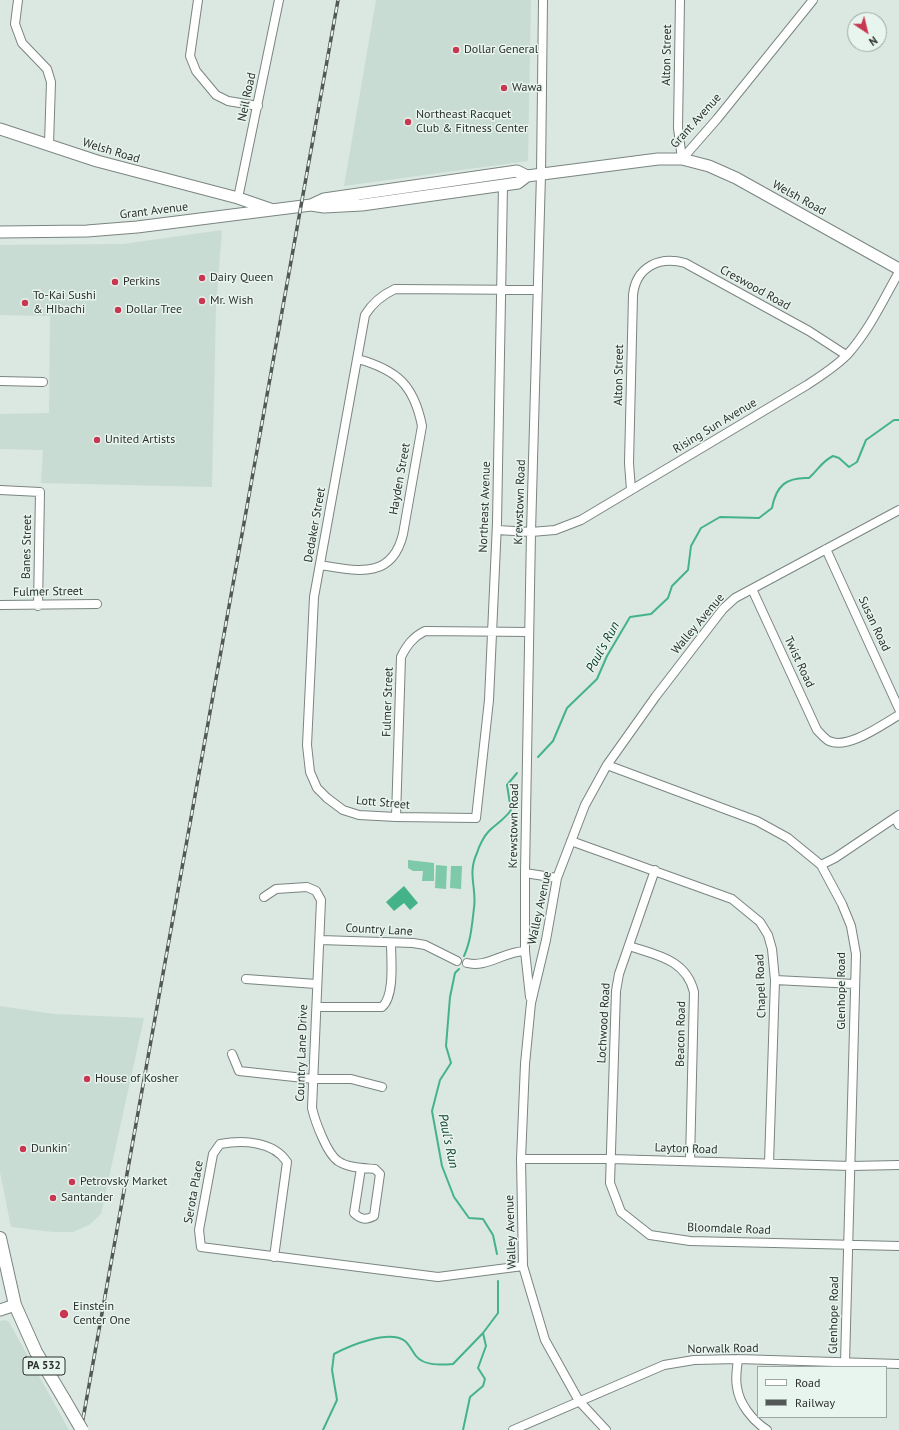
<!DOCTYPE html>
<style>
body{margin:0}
#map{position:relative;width:899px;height:1430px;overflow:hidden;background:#dbe7e1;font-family:"PT Sans",sans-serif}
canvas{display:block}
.legend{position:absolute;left:757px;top:1366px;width:130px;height:52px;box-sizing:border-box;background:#e8f4ee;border:1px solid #9da6a1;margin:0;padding:5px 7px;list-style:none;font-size:12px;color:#2c302e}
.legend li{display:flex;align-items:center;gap:8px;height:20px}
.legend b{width:20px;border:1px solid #9da6a1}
.north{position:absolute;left:847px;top:12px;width:40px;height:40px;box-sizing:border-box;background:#e8f4ee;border:1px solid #9da6a1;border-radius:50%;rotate:145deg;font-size:11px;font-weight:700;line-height:16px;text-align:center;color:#2c302e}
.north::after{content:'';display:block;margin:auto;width:14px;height:18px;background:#c83750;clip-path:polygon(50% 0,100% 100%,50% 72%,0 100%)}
</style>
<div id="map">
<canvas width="899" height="1430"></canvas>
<ul class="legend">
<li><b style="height:5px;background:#fff"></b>Road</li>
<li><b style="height:5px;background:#525855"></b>Railway</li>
</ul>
<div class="north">N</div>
</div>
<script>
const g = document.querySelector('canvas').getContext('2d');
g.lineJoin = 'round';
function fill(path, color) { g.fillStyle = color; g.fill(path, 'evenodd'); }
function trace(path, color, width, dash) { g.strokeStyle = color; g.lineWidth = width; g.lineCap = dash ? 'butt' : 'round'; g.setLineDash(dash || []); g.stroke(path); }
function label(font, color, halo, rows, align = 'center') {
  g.font = font + ' "PT Sans",sans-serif'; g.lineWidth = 3; g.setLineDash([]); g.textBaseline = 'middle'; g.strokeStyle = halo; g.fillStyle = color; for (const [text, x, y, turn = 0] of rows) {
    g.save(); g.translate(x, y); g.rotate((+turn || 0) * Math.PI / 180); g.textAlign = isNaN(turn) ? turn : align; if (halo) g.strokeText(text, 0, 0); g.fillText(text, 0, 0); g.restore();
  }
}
const built = new Path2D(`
 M 376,0 L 531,0 L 528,161 L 344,186 Z
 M 222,230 L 216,307 L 212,487 L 41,483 L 43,450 L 0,449 L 0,414 L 49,413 L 50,316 L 0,315 L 0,245 L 123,244 Z
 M 0,1006 L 54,1014 L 144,1018 L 101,1214 L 89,1225 L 73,1232 L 53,1232 L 11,1227 L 0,1172 Z
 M 6,1320 L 9,1322 L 69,1430 L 0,1430 L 0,1321 Z`);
const green = new Path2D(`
 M 408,860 L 434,863 L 434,881 L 422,881 L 423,871 L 413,871 L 408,868 Z
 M 436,865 L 447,866 L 446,889 L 435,888 Z
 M 451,866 L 462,866 L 461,889 L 450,888 Z`);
const water = new Path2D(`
 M 404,886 L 418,903 L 410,910 L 404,903 L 394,911 L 386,902 Z`);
const stream = new Path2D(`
 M 538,757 L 553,741 L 567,708 L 597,679 L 607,656 L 630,617 L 651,614 L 668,598 L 672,586 L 688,570 L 691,546 L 701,528 L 720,517 L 759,518 L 772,508 C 776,486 786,477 809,478 C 819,469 821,462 833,456 L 839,458 L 849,467 L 857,462 L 866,440 L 894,420 L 899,420
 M 464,956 C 471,941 472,924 474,908 C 477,888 467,874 477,853 C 479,846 484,836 489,831 C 497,823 504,820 511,810 L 507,785 L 517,773
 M 459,969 L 455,973 L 450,997 L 446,1046 L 451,1063 L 440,1080 L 432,1111 L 442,1166 L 454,1197 L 469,1218 L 483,1219 L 493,1235 L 497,1254
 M 323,1430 L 337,1400 L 332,1370 L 334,1354 C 349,1346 389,1329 405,1341 C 409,1344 412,1351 416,1356 C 424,1366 441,1365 453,1364 L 483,1333 L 498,1313 L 498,1281
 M 463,1430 L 470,1397 L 483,1386 L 485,1379 L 478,1368 L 486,1346 L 483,1333`);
const minor = new Path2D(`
 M 18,0 L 15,24 L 22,43 L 47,69 L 51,82 L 49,144
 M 198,0 L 190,56 L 196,71 L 216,95 L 228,101 L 258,106
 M 680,0 L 678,128 L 682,159
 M 682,159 L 717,119 L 813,0
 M 503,185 L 497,523 L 489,700 L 476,818 L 396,817 L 359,815 L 343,810 L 327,798 L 317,788 L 310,772 L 307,745 L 314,597 L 365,315 C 373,302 382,295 395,289 L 538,290
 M 238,198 L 279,0
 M 0,381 L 43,382
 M 0,490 L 40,492 L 38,606
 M 631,490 L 629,463 L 633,295 C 636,267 659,256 685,263 L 809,331 L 846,355
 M 497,530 L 531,532 L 555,530 L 581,520 L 807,385 C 821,376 835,367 847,355 C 869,331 883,300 899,272
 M 826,549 L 899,709
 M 320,565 C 357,571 392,580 403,534 L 422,426 C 414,385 397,370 358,359
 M 752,589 L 817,730 C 821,734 825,739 829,741 C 848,750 883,724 899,715
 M 0,605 L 97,604
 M 607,765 L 757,821 L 788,838 L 821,865 L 842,904 L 851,926 L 856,954 L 845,1363
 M 396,817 L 401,657 C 407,645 413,637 425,631 L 529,632
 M 895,818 L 899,825
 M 571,841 L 732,899 L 760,922 L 768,935 L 772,949 L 775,980 L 769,1163
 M 821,865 L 835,858 L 899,815
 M 655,870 L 619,974 L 616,991 L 610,1183 L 621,1212 L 650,1235 L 690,1241 L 899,1246
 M 525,873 L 557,878
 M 264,897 L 276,889 L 307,887 L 316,891 L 321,900 L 312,1108 C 315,1121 327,1154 338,1161 C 348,1168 363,1168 375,1169 L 380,1174 L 374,1216 C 366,1220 361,1220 354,1213 L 361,1168
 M 320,940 L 413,943 L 425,945 L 457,961
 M 629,946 C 656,955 686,959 694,992 L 690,1161
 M 467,963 C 486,968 503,952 525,951
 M 246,979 L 316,984
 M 775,980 L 855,984
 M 530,997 L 525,951 L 525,873 L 531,532 L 541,174 L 543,0
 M 317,1007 L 382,1007 C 395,996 391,959 391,943
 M 232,1054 L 239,1071 L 313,1079 L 351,1079 L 382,1087
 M 521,1159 L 611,1159 L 851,1166 L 899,1165
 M 274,1257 L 287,1162 C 273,1141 243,1140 220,1144 L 213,1154 L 199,1230 L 201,1247 L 438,1277 L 523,1266
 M 738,1359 C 737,1368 735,1378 737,1387 C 739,1404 753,1421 767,1430
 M 513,1430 L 664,1365 L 694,1360 L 738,1359 L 899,1364
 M 606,1430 L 579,1401 L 545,1340 L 523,1266 L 521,1159 L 525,1064 L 531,1003 L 546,940 L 557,878 L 585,805 L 607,765 L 656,696 L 723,609 L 735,598 L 899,510`);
const secondary = new Path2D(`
 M 0,129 L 97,161 L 238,198 L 270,209
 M 311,205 L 324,199 L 517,171 L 527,176
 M 0,232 L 87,231 L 137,227 L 311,205 L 324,207 L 362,205 L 518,183 L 527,176 L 658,159 L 682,159 L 709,166 L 736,178 L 899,269
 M 0,1310 L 15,1305`);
const primary = new Path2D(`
 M 0,1238 L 15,1305 L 36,1352 L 64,1399`);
const rail = new Path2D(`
 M 81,1430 L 338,0`);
const primaryBridge = new Path2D(`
 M 64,1399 L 82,1430`);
const markers = [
 [456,50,4,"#c83750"],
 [504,88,4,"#c83750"],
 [408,122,4,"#c83750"],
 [202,278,4,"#c83750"],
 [115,282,4,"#c83750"],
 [202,301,4,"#c83750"],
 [25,303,4,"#c83750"],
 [118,310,4,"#c83750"],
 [97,440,4,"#c83750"],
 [87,1079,4,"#c83750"],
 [23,1149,4,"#c83750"],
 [72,1182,4,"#c83750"],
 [53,1198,4,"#c83750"],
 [64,1314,5,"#c83750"]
];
const shields = [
 [44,1366,42]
];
const shieldNames = [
 ["PA 532",44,1366]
];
const poiNames = [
 ["Dollar General",464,50],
 ["Wawa",512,88],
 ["Northeast Racquet",416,115],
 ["Club & Fitness Center",416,129],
 ["Dairy Queen",210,278],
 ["Perkins",123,282],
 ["To-Kai Sushi",33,296],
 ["& HIbachi",33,310],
 ["Mr. Wish",210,301],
 ["Dollar Tree",126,310],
 ["United Artists",105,440],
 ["House of Kosher",95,1079],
 ["Dunkin'",31,1149],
 ["Petrovsky Market",80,1182],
 ["Santander",61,1198],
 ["Einstein",73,1307],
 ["Center One",73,1321]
];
const streetNames = [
 ["Alton Street",667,55,-89],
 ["Neil Road",247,97,-78],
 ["Grant Avenue",696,121,-48],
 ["Welsh Road",111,151,17],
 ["Welsh Road",799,198,29],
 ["Grant Avenue",154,211,-7],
 ["Creswood Road",755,288,29],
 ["Alton Street",619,375,-89],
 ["Rising Sun Avenue",715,426,-31],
 ["Hayden Street",400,479,-80],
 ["Krewstown Road",520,502,-88],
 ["Northeast Avenue",485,507,-88],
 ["Dedaker Street",315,525,-80],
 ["Banes Street",27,547,-89],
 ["Fulmer Street",48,592,-1],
 ["Walley Avenue",698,624,-50],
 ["Susan Road",874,624,65],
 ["Twist Road",799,662,65],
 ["Fulmer Street",388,702,-88],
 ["Lott Street",383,803,5],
 ["Krewstown Road",514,826,-89],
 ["Walley Avenue",540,908,-78],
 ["Country Lane",379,930,3],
 ["Chapel Road",761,986,-92],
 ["Glenhope Road",842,991,-90],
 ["Lochwood Road",604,1023,-87],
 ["Beacon Road",681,1034,-89],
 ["Country Lane Drive",302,1053,-88],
 ["Layton Road",686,1149,2],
 ["Serota Place",194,1192,-80],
 ["Bloomdale Road",729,1229,2],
 ["Walley Avenue",511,1232,-92],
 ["Glenhope Road",834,1315,-89],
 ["Norwalk Road",723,1349,-1]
];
const waterNames = [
 ["Paul's Run",603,647,-61],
 ["Paul's Run",448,1141,78]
];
fill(built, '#c9dcd4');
fill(green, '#7dc9a9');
fill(water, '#44b38a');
trace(stream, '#44b38a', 2);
trace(minor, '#7a8580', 10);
trace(secondary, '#7a8580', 13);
trace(primary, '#7a8580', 14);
trace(minor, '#fff', 8);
trace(secondary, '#fff', 11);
trace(primary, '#fff', 12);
trace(rail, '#525855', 3.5);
trace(rail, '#e8f4ee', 2, [6]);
trace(primaryBridge, '#7a8580', 14, []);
trace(primaryBridge, '#fff', 12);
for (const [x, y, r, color] of markers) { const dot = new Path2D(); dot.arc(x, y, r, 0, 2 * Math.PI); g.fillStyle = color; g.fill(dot); trace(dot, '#e8f4ee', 1.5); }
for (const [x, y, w] of shields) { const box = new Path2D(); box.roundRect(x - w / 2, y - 9, w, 18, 3); g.fillStyle = '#e8f4ee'; g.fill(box); trace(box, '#2c302e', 1); }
label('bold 11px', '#2c302e', null, shieldNames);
label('12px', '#2c302e', '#e8f4ee', poiNames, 'left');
label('12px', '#2c302e', '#e8f4ee', streetNames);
label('italic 13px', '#043626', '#e8f4ee', waterNames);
</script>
